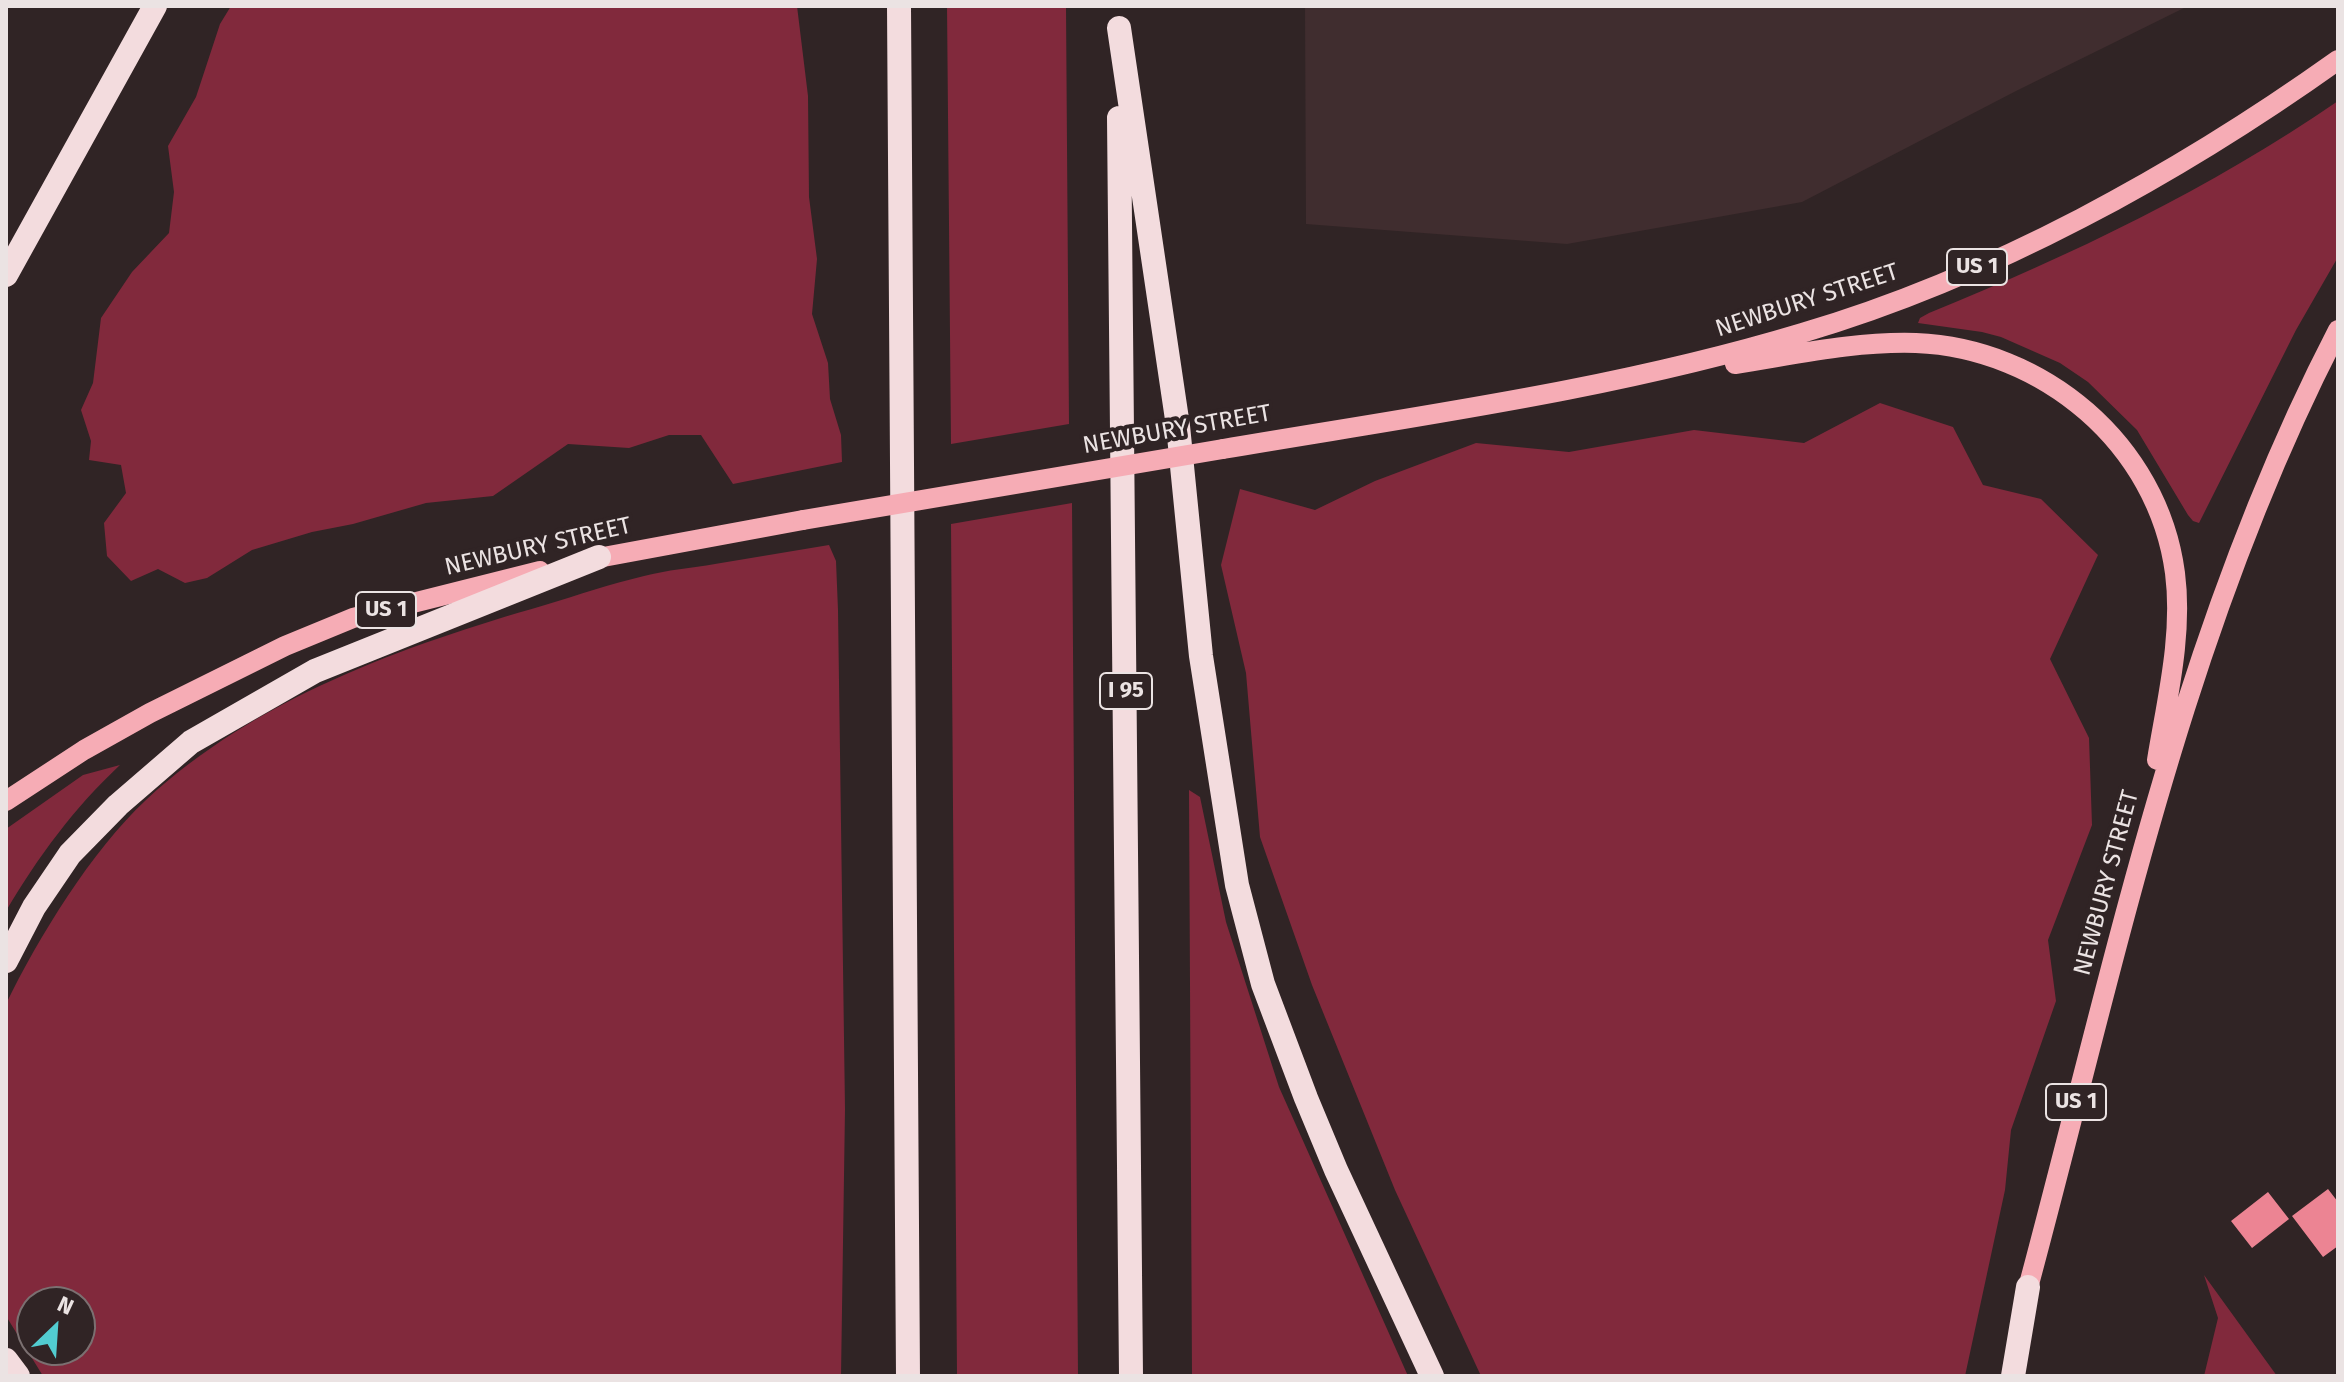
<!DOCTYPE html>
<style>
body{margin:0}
#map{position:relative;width:2344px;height:1382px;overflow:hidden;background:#302425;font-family:"Fira Sans",sans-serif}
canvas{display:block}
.frame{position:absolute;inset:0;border:8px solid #ebe3e3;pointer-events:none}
.north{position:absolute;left:16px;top:1286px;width:80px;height:80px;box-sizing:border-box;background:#302425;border:2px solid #7b7071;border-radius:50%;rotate:25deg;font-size:22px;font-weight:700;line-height:32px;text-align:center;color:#ebe3e3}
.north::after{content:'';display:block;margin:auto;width:28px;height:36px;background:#52ccd0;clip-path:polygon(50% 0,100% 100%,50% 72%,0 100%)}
</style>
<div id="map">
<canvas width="2344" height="1382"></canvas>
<div class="frame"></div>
<div class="north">N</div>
</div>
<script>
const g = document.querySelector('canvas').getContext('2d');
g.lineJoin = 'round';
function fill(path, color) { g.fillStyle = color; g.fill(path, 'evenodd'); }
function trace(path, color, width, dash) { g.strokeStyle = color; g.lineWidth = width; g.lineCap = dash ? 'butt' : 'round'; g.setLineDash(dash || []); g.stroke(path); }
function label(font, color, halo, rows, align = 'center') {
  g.font = font + ' "Fira Sans",sans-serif'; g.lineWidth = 8; g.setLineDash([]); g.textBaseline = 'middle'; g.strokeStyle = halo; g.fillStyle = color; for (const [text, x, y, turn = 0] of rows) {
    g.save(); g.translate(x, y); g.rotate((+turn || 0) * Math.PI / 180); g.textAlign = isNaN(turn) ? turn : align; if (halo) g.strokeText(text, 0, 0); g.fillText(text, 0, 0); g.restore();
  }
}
const built = new Path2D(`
 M 1305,6 L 2188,6 L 2016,91 L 1802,202 L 1567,244 L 1306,224 Z`);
const green = new Path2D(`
 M 231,6 L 797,6 L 808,96 L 809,197 L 817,259 L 812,314 L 828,363 L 830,399 L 841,435 L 842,462 L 733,484 L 701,435 L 669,435 L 629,448 L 568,444 L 493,496 L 426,503 L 353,524 L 312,532 L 252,550 L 207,578 L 185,583 L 158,569 L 131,581 L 107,556 L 104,523 L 126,493 L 121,465 L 89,460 L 91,441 L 81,410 L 93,383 L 101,318 L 132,272 L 169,233 L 174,192 L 168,146 L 196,97 L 220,24 Z
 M 947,6 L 1066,6 L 1069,424 L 951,444 Z
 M 2338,101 L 2338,257 L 2296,330 L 2199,523 L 2193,521 L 2188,515 L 2137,430 L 2088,382 L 2060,363 L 2001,337 L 1982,332 L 1918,323 L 1920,318 L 1929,313 C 2072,255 2210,189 2338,101 Z
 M 1880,403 L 1953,427 L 1983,485 L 2041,499 L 2098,555 L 2050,659 L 2089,738 L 2092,825 L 2048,940 L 2056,1001 L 2011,1130 L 2005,1190 L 1965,1376 L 1481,1376 L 1395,1190 L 1312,985 L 1260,837 L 1246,673 L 1221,565 L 1240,489 L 1315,510 L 1375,481 L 1476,443 L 1569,452 L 1694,430 L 1804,443 Z
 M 1072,503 L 1078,1376 L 957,1376 L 951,524 Z
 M 829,545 L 836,561 L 838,610 L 845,1109 L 841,1376 L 43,1376 L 6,1316 L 6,1004 C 38,938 92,850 146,800 C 256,698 403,646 545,605 C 578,595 610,584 644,576 C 667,570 692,568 715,564 C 753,558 791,551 829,545 ZM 32,1302 L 80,1302 L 80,1350 L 32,1350 Z
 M 120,765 C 74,808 38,857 6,911 L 6,829 L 83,775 Z
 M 1189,790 L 1200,797 L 1226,922 L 1279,1087 L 1408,1376 L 1192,1376 Z
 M 2204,1275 L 2277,1376 L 2204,1376 L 2218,1318 Z`);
const building = new Path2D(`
 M 2328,1189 L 2338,1202 L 2338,1246 L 2323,1257 L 2292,1216 Z
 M 2268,1192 L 2289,1219 L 2252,1248 L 2231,1221 Z`);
const primary = new Path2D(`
 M 1735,364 C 1794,355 1855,341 1916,343 C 2043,348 2158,444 2175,573 C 2183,635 2167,699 2157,760
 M 1223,449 C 1417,416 1613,390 1802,333 C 1992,277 2178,174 2338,60
 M 587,560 L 803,520
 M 6,801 L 84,750 L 150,713 L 285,646 L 353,618 L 540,571
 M 2025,1299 C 2114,970 2180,634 2338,330`);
const highway = new Path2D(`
 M 899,6 L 908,1376
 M 1119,28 L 1178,426 L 1201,656 L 1237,885 L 1263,984 L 1306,1098 L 1336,1170 L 1432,1376
 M 1119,118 L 1131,1376
 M 6,275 L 155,6
 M 6,961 L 34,907 L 70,854 L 118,805 L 191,742 L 315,671 L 599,557
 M 6,1360 L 18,1376
 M 2013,1376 L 2028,1287`);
const primaryBridge = new Path2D(`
 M 803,520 L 1223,449`);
const shields = [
 [1977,267,60],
 [386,610,60],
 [1126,691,52],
 [2076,1102,60]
];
const shieldNames = [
 ["US 1",1977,267],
 ["US 1",386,610],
 ["I 95",1126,691],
 ["US 1",2076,1102]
];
const streetNames = [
 ["NEWBURY STREET",1807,301,-18],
 ["NEWBURY STREET",1177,430,-10],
 ["NEWBURY STREET",538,547,-13],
 ["NEWBURY STREET",2107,883,-75]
];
fill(built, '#402d2f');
fill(green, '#81293c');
fill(building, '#ec8493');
trace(primary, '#f6acb5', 20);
trace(highway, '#f3dcde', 24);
trace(primaryBridge, '#f6acb5', 20);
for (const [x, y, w] of shields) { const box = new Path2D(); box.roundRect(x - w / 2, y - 18, w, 36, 6); g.fillStyle = '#302425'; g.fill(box); trace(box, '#ebe3e3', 2); }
label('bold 22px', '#ebe3e3', null, shieldNames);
label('24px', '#ebe3e3', '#302425', streetNames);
</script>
